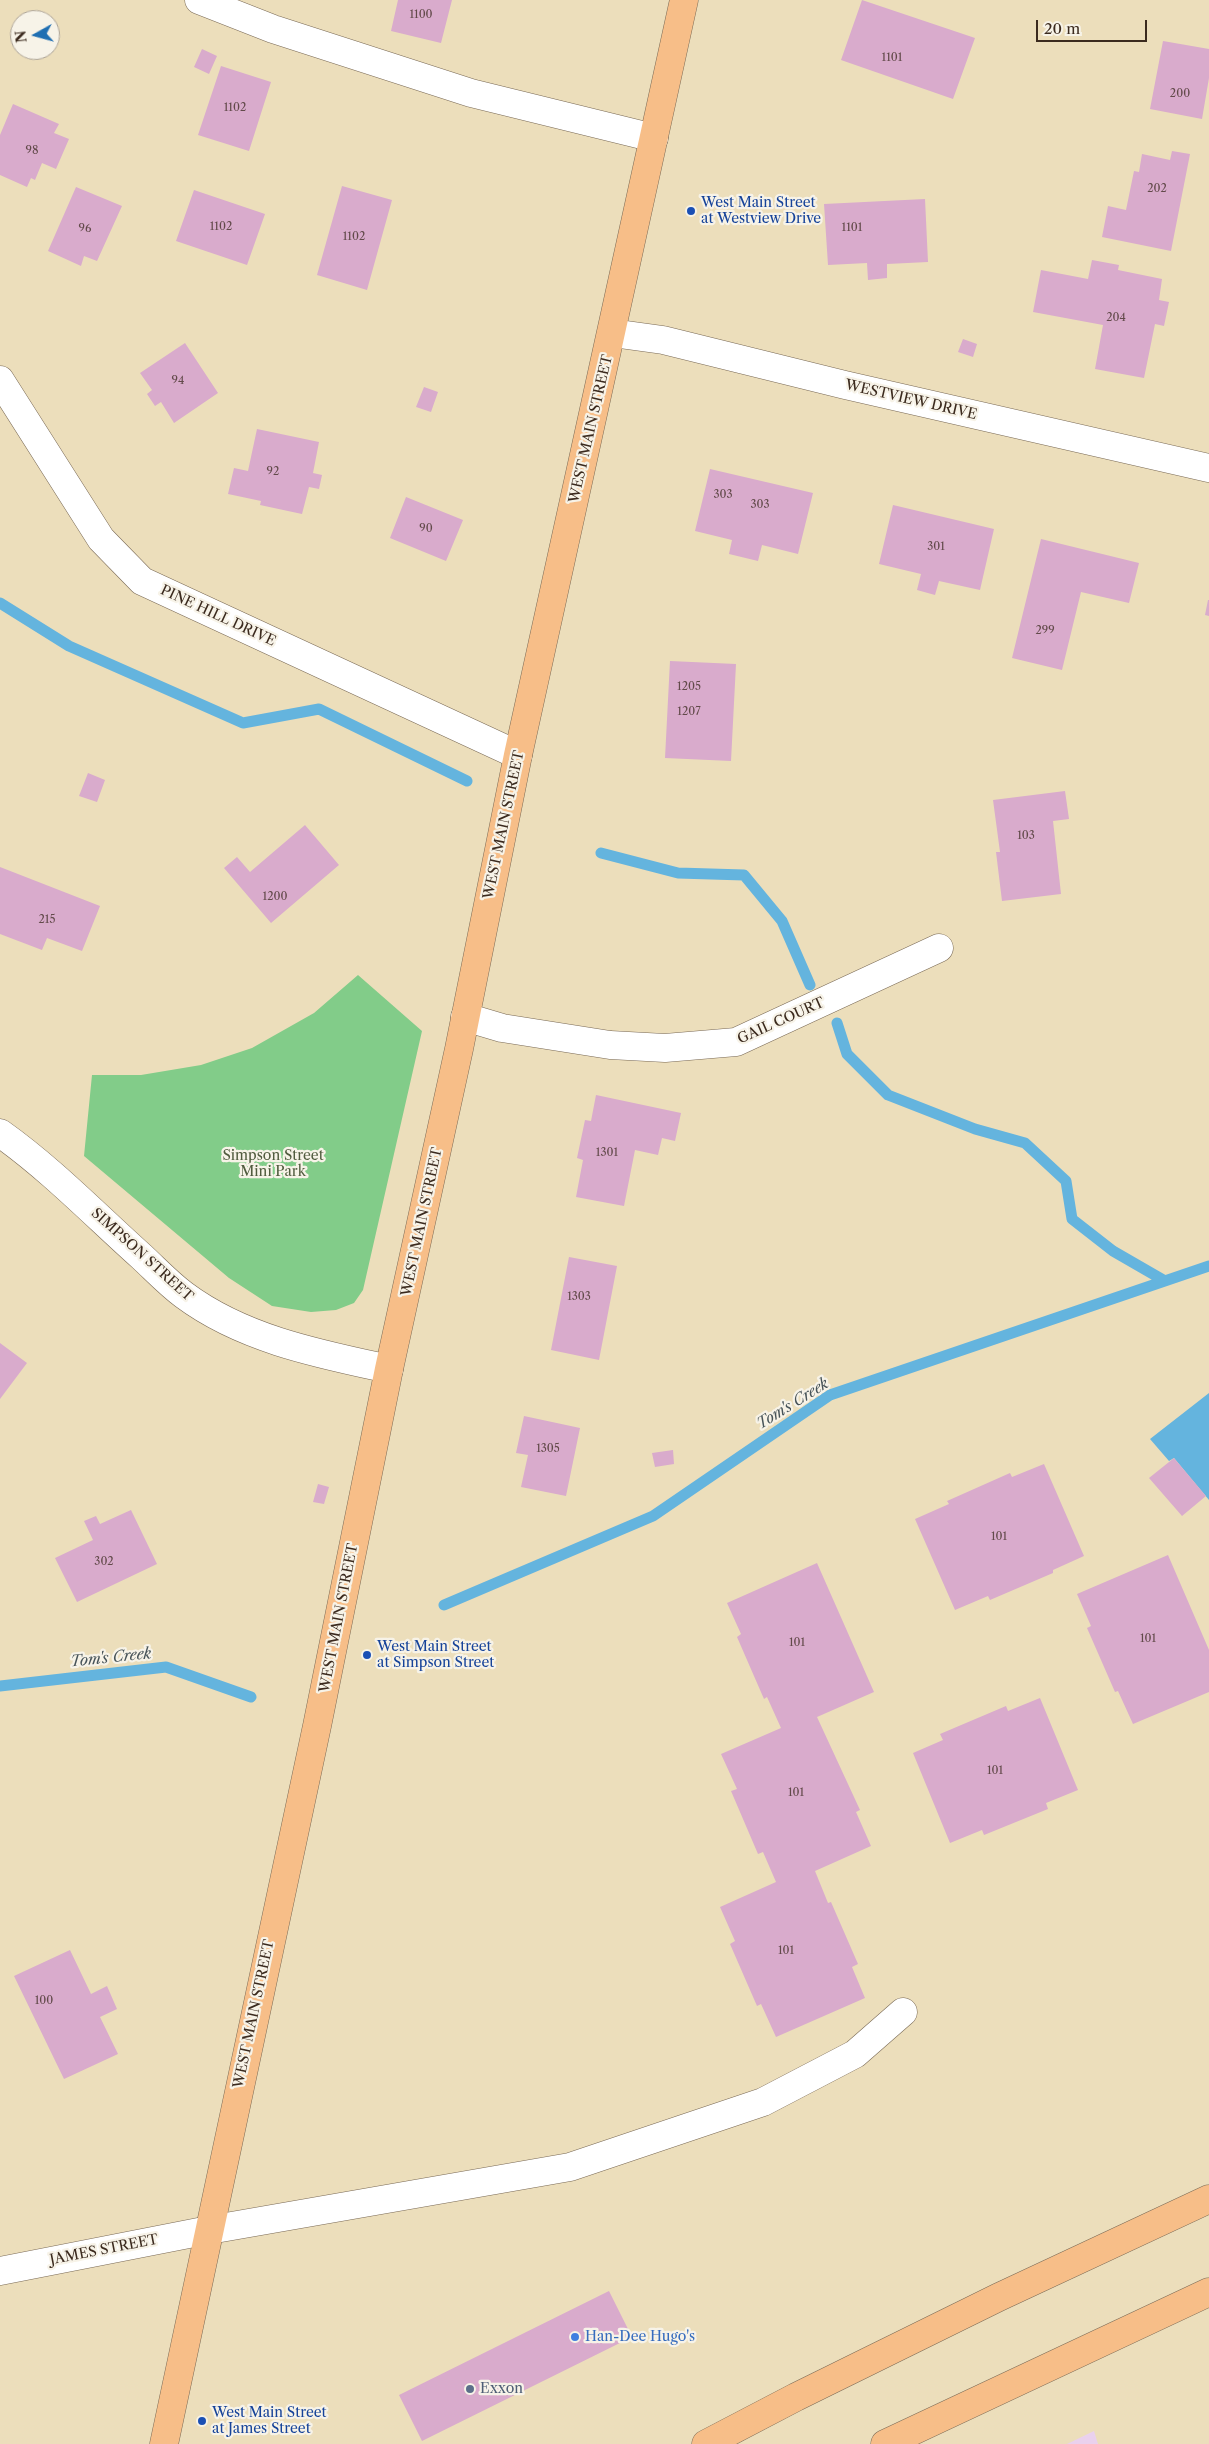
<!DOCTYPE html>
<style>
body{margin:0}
#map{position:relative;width:1209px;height:2444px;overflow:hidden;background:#ecdebb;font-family:"Libre Caslon Text",serif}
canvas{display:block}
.north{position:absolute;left:10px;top:10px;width:50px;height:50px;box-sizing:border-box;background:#f7f3e8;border:1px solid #aca397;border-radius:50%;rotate:263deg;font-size:14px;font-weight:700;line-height:20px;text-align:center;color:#3b2a1e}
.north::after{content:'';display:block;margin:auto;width:18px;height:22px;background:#1f6fb2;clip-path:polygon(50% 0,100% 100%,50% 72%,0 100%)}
.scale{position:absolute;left:1036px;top:20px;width:111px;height:22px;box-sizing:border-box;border:2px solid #3b2a1e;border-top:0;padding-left:6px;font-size:15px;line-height:18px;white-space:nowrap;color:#3b2a1e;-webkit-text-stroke:4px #f7f3e8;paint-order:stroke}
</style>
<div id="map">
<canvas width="1209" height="2444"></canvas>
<div class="north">N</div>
<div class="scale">20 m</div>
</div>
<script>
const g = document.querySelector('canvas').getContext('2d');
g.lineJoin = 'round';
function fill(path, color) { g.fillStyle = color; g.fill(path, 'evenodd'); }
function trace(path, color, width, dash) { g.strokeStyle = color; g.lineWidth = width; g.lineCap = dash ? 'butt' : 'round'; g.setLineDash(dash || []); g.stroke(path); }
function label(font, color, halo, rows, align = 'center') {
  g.font = font + ' "Libre Caslon Text",serif'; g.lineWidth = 4.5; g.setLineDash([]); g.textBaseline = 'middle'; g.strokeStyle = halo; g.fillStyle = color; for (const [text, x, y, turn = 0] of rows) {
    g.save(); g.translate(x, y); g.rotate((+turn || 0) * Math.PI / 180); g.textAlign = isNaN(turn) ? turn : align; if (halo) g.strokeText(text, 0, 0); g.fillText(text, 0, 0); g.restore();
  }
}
const built = new Path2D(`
 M 1094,2431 L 1098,2444 L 1067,2444 Z`);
const green = new Path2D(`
 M 358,975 L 422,1031 L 363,1290 L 354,1303 L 336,1310 L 311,1312 L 272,1306 L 229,1278 L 84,1156 L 92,1075 L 141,1075 L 201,1065 L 252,1048 L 314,1013 Z`);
const water = new Path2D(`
 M 1209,1393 L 1209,1500 L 1174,1458 L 1169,1461 L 1150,1439 Z`);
const stream = new Path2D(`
 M 0,603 L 69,646 L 243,723 L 319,709 L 467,781
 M 601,853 L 678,873 L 744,875 L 782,921 L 810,985
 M 837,1023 L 847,1054 L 888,1095 L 975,1129 L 1025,1143 L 1066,1181 L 1072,1219 L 1113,1251 L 1165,1281
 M 444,1605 L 653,1516 L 830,1395 L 1209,1266
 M 0,1686 L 166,1667 L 251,1697`);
const building = new Path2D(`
 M 398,0 L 452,0 L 441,43 L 391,31 Z
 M 862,0 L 975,38 L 953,99 L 841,60 Z
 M 1163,41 L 1209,49 L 1209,78 L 1202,119 L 1150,109 Z
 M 202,49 L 217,56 L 209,74 L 194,67 Z
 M 221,66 L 271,82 L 249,151 L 198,135 Z
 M 13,104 L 59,124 L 54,133 L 69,139 L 56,169 L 42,163 L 35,180 L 31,178 L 27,187 L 0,175 L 0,135 Z
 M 1172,151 L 1190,154 L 1171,251 L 1102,237 L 1108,206 L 1126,210 L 1134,171 L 1139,172 L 1142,154 L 1170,160 Z
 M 342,186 L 392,200 L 367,290 L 317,275 Z
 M 76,187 L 122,206 L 97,261 L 84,256 L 81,266 L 48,251 Z
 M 194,190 L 265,214 L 247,265 L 176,241 Z
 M 925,199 L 928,262 L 887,264 L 887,278 L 868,280 L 867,263 L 828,265 L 824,204 Z
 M 1092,260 L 1119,265 L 1118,270 L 1162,279 L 1159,300 L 1169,302 L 1164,326 L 1155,324 L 1144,378 L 1095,369 L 1103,325 L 1033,312 L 1041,270 L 1088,279 Z
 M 963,339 L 977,344 L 973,357 L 958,352 Z
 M 185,343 L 218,393 L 174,423 L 161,402 L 155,406 L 147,394 L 152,390 L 140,373 Z
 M 424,387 L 438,392 L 431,412 L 416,407 Z
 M 257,429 L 319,442 L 313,473 L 322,475 L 319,489 L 309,487 L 302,514 L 260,505 L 261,501 L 228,494 L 234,468 L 248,471 Z
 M 710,469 L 813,493 L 798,554 L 762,545 L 758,561 L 729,554 L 732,540 L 695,531 Z
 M 406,497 L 463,520 L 446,561 L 390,538 Z
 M 893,505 L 994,529 L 980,590 L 939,581 L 935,595 L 917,590 L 921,574 L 879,564 Z
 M 1041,539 L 1139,563 L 1129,603 L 1081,592 L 1062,670 L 1012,658 Z
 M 1208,600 L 1209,600 L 1209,616 L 1205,615 Z
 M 670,661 L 736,664 L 731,761 L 665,758 Z
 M 88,773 L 105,780 L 97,802 L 79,796 Z
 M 1065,791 L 1069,819 L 1053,821 L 1061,894 L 1002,901 L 996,852 L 1000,852 L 993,800 Z
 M 305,825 L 339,865 L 271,923 L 224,868 L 237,857 L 250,872 Z
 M 0,867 L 100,906 L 82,951 L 47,938 L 42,950 L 0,934 Z
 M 596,1095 L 681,1113 L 675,1141 L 662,1138 L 658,1155 L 635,1150 L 624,1206 L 576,1197 L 583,1160 L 577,1158 L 585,1120 L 591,1121 Z
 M 569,1257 L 617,1266 L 599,1360 L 551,1350 Z
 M 0,1343 L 27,1363 L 0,1399 Z
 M 524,1416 L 580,1428 L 566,1496 L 521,1487 L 528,1455 L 516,1453 Z
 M 673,1450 L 674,1464 L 655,1467 L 652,1453 Z
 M 1174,1458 L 1206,1496 L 1182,1516 L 1149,1478 Z
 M 1044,1464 L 1084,1556 L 1053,1570 L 1053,1573 L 990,1600 L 988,1596 L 955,1610 L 915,1519 L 949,1504 L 947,1501 L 1010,1473 L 1012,1477 Z
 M 318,1484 L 329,1487 L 324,1504 L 313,1502 Z
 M 131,1510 L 157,1564 L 77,1602 L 55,1558 L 93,1540 L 84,1521 L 96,1516 L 100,1524 Z
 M 1168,1555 L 1209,1650 L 1209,1692 L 1133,1724 L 1118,1691 L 1115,1692 L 1087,1628 L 1091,1626 L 1077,1594 Z
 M 817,1563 L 874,1692 L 817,1717 L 860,1810 L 856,1812 L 871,1846 L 815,1871 L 828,1903 L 831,1902 L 858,1964 L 852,1967 L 865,1998 L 776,2037 L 761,2004 L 757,2006 L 730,1944 L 735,1941 L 720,1907 L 776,1882 L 763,1852 L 758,1854 L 731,1791 L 737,1789 L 721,1754 L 781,1728 L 767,1697 L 764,1699 L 737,1637 L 741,1634 L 727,1603 Z
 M 1040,1698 L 1078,1790 L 1046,1803 L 1048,1809 L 984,1835 L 982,1830 L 950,1843 L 913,1753 L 943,1740 L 940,1734 L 1006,1706 L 1008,1711 Z
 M 70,1950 L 91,1994 L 107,1986 L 117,2009 L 100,2017 L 118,2054 L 64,2079 L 14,1976 Z
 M 609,2291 L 632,2337 L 422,2441 L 399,2395 Z`);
const minor = new Path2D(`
 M 199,0 L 273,29 L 471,93 L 654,138
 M 612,333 L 663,340 L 845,385 L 1209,468
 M 0,380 L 101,539 L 142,581 L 518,755
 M 465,1017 L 502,1028 L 610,1045 L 665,1048 L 736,1042 L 939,948
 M 0,1133 C 52,1170 95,1215 142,1257 C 156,1270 169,1284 184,1295 C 243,1339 319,1354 389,1369
 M 0,2271 L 209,2230 L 570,2167 L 763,2102 L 855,2054 L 903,2012`);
const major = new Path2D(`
 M 164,2444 L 317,1726 L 389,1369 L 459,1049 L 518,755 L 684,0`);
const highway = new Path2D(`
 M 706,2444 L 796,2397 L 999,2297 L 1209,2199
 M 885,2444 L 1209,2292`);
const markers = [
 [691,211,5,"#1a4fb4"],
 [367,1655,5,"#1a4fb4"],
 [575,2337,5,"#3f7fe0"],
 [470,2389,5,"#5c6f8a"],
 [202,2421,5,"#1a4fb4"]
];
const numberNames = [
 ["1100",421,15],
 ["1101",892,58],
 ["200",1180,94],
 ["1102",235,108],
 ["98",32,151],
 ["202",1157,189],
 ["1102",221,227],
 ["1101",852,228],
 ["96",85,229],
 ["1102",354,237],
 ["204",1116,318],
 ["94",178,381],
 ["92",273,472],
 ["303",723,495],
 ["303",760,505],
 ["90",426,529],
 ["301",936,547],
 ["299",1045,631],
 ["1205",689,687],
 ["1207",689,712],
 ["103",1026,836],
 ["1200",275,897],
 ["215",47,920],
 ["1301",607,1153],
 ["1303",579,1297],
 ["1305",548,1449],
 ["101",999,1537],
 ["302",104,1562],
 ["101",1148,1639],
 ["101",797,1643],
 ["101",995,1771],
 ["101",796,1793],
 ["101",786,1951],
 ["100",44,2001]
];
const transitNames = [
 ["West Main Street",701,203],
 ["at Westview Drive",701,219],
 ["West Main Street",377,1647],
 ["at Simpson Street",377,1663],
 ["West Main Street",212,2413],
 ["at James Street",212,2429]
];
const streetNames = [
 ["WESTVIEW DRIVE",911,400,13],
 ["WEST MAIN STREET",591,429,-77],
 ["PINE HILL DRIVE",218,616,25],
 ["WEST MAIN STREET",504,825,-78],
 ["GAIL COURT",781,1021,-24],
 ["WEST MAIN STREET",422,1222,-78],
 ["SIMPSON STREET",142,1255,42],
 ["WEST MAIN STREET",339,1618,-79],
 ["WEST MAIN STREET",254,2014,-78],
 ["JAMES STREET",104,2250,-11]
];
const parkNames = [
 ["Simpson Street",273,1156],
 ["Mini Park",273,1172]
];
const shopNames = [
 ["Han-Dee Hugo's",585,2337]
];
const serviceNames = [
 ["Exxon",480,2389]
];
const waterNames = [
 ["Tom's Creek",793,1404,-32],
 ["Tom's Creek",111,1658,-6]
];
fill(built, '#ead1ed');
fill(green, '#82cc89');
fill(water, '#64b4de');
trace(stream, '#64b4de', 11);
fill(building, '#d9abcc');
trace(minor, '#796955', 29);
trace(major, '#796955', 29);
trace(highway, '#796955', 29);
trace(minor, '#fff', 28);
trace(major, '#f7be88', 28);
trace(highway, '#f7be88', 28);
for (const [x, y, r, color] of markers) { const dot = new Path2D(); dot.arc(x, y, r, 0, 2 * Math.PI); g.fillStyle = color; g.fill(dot); trace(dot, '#f7f3e8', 2); }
label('11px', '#624a4a', null, numberNames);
label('14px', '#164399', '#f7f3e8', transitNames, 'left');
label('14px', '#3b2a1e', '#f7f3e8', streetNames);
label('14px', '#505b3e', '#f7f3e8', parkNames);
label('14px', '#366cbe', '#f7f3e8', shopNames, 'left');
label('14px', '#4e5e75', '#f7f3e8', serviceNames, 'left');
label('italic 15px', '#475358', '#f7f3e8', waterNames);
</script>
